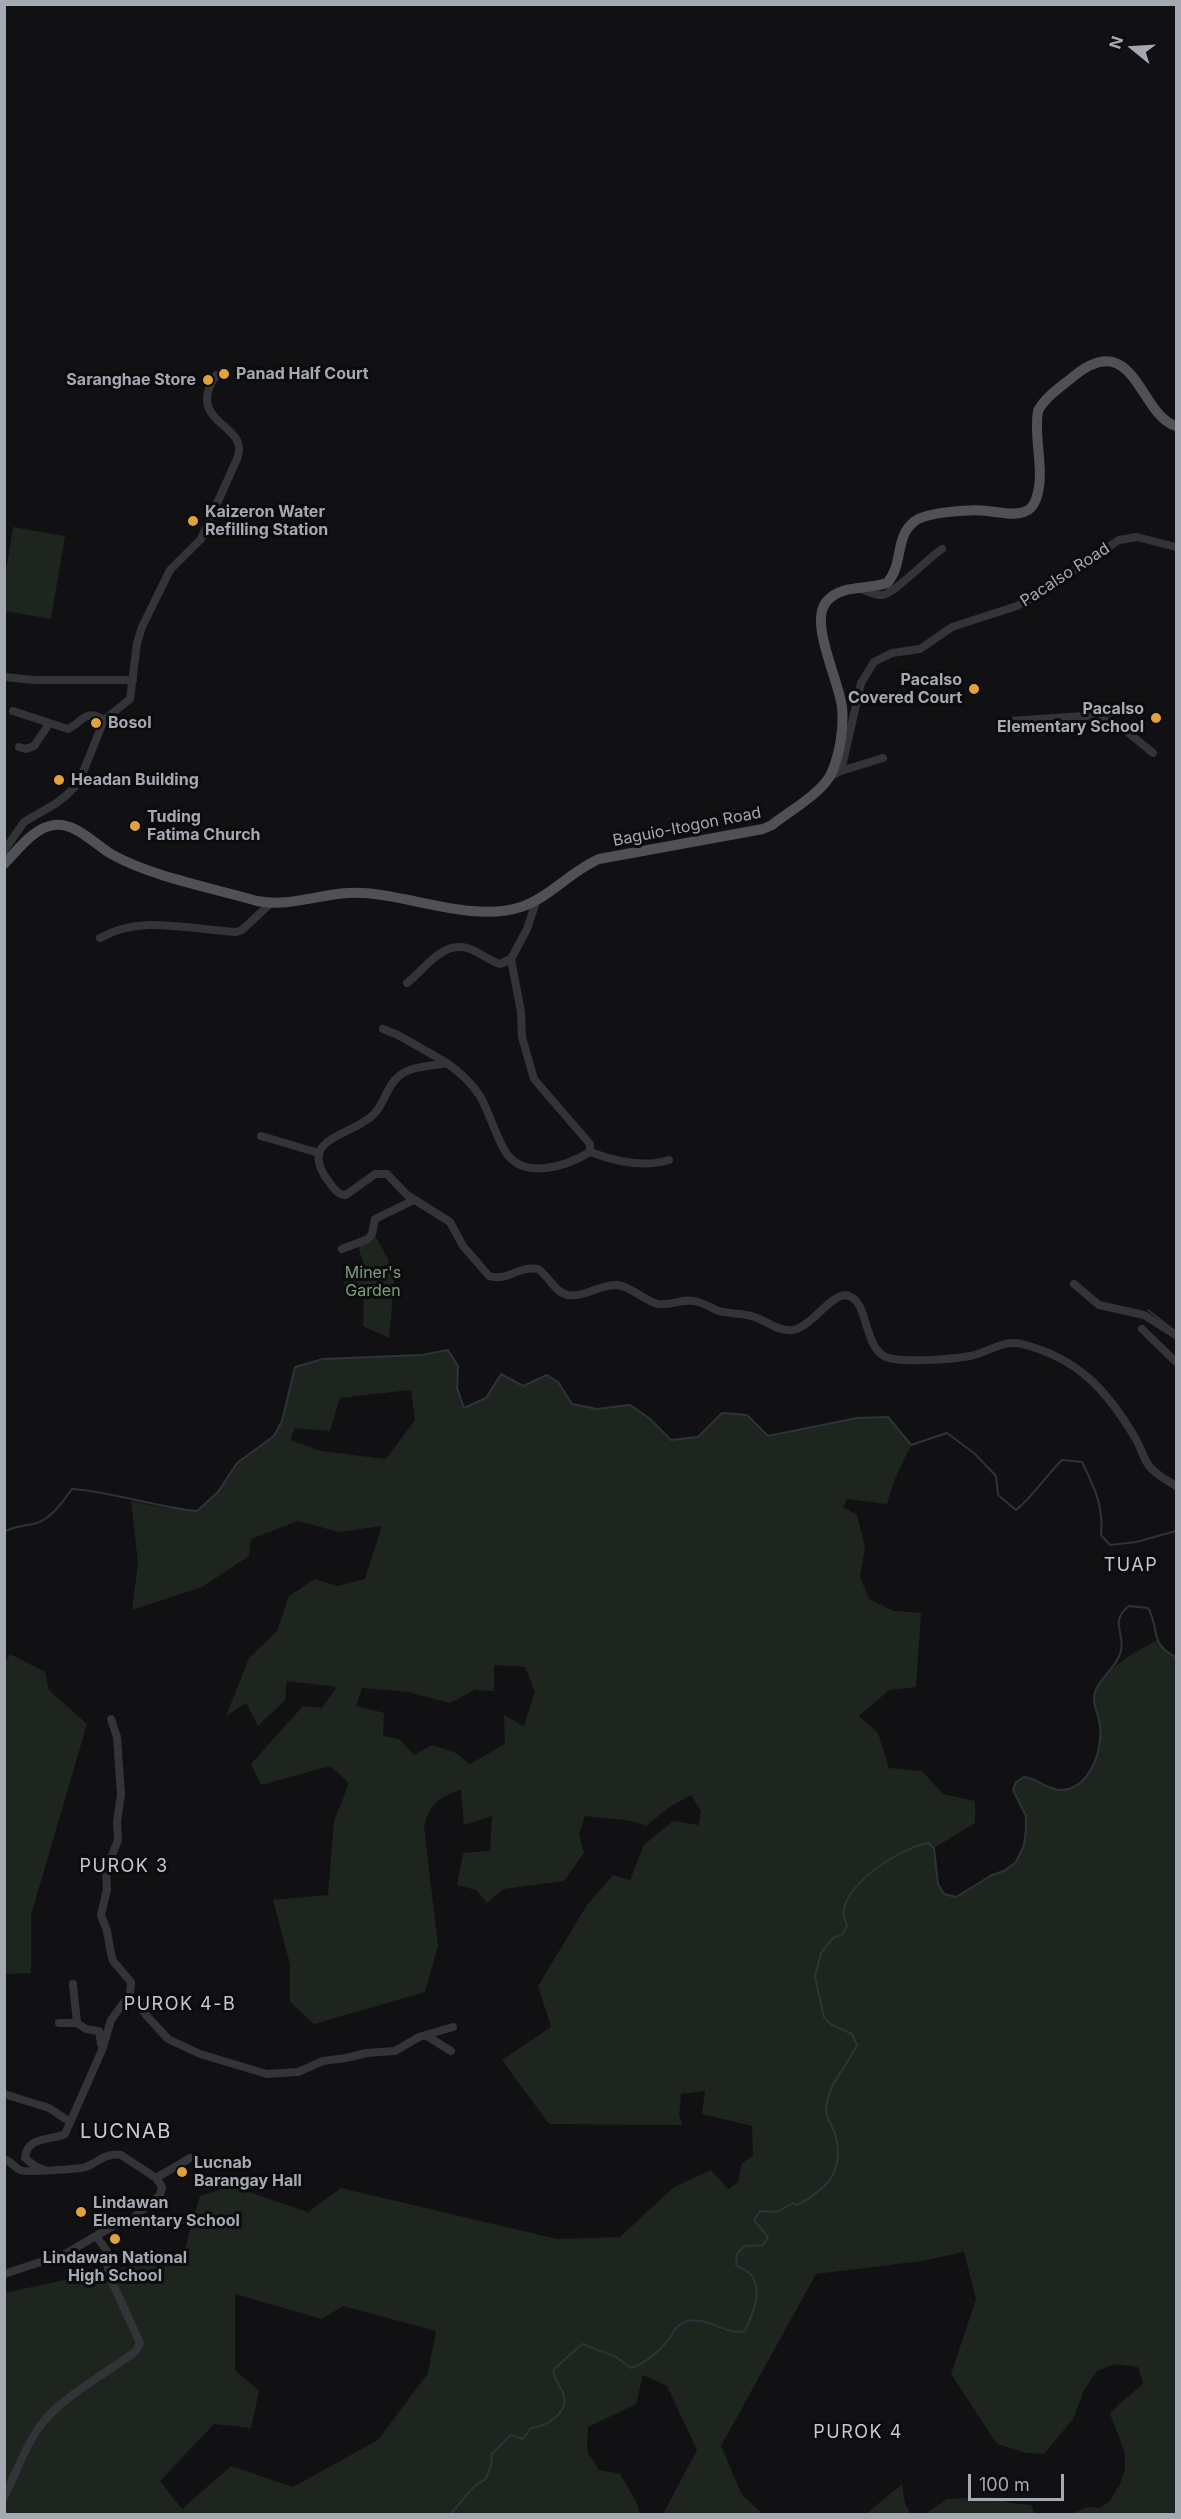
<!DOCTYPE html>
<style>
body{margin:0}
#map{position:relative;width:1181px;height:2519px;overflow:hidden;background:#111113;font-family:Inter,sans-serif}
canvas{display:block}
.frame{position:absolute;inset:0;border:6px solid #a4a9b2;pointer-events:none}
.north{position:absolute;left:1103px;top:18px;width:60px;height:60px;-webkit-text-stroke:4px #0c0c0e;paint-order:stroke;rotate:288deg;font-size:16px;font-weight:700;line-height:24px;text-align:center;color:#a4a9b2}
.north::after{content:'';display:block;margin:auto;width:21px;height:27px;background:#a4a9b2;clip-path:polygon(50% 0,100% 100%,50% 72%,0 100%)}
.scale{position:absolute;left:968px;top:2474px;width:96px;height:27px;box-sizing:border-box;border:3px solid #a4a9b2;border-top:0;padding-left:8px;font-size:18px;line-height:21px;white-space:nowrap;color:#a4a9b2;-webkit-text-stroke:4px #0c0c0e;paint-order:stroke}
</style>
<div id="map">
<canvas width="1181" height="2519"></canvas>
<div class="frame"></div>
<div class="north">N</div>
<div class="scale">100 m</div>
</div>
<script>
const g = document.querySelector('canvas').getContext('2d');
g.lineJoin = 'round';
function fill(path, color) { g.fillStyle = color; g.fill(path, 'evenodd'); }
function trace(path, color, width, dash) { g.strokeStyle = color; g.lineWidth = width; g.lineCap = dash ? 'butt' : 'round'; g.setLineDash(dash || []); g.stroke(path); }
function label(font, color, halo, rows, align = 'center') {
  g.font = font + ' Inter,sans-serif'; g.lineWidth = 6; g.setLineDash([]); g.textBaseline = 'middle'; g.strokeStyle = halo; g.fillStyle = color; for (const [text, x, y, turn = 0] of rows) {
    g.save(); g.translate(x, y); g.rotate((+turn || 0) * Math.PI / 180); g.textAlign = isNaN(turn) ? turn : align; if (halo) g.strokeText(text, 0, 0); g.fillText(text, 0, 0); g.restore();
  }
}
const green = new Path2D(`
 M 13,527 L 65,536 L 51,619 L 5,611 L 5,578 Z
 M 376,1237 L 395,1273 L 389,1338 L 363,1326 L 364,1301 L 343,1283 L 363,1263 L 358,1246 Z
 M 448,1350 L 458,1366 L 457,1388 L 464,1408 L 486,1398 L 501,1374 L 523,1386 L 547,1375 L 558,1382 L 572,1404 L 597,1409 L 630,1405 L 649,1418 L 671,1440 L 698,1437 L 722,1413 L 747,1415 L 768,1436 L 857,1418 L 888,1417 L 911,1445 L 894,1481 L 887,1504 L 847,1499 L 843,1507 L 857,1515 L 865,1547 L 860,1577 L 869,1599 L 894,1611 L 921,1613 L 916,1687 L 889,1690 L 859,1716 L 878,1733 L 889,1768 L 922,1771 L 943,1794 L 975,1801 L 975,1823 L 934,1848 L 938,1884 L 944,1894 L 956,1897 L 992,1875 L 1004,1871 L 1016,1862 L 1024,1845 L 1026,1829 L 1026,1816 L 1013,1790 L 1016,1782 L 1024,1777 C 1037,1778 1048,1791 1063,1790 C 1072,1789 1080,1783 1086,1776 C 1098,1761 1104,1739 1099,1720 C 1097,1711 1091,1702 1095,1693 C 1107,1666 1132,1654 1157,1640 L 1165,1651 L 1176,1657 L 1176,2514 L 1070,2514 L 1088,2507 L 1100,2508 L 1110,2501 L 1121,2482 L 1125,2469 L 1125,2453 L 1110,2414 C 1120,2401 1132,2395 1143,2383 L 1138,2367 L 1115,2364 L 1097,2371 L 1084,2390 L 1073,2419 L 1044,2454 L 1026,2453 L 997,2444 L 951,2374 L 976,2299 L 964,2252 L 922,2261 L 816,2274 L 721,2446 L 742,2495 L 763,2514 L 663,2514 L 697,2450 L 667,2386 L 643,2375 L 636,2404 L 588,2427 L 587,2451 L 599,2470 L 620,2474 L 636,2501 L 640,2514 L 5,2514 L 4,2293 L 183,2255 L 200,2196 L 231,2186 L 308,2212 L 341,2188 L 557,2239 L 620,2237 L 674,2187 L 711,2170 L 728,2189 L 738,2182 L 742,2163 L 753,2156 L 752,2126 L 702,2114 L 705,2091 L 681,2094 L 679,2116 L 683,2125 L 549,2124 L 502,2060 L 551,2027 L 538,1986 L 587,1905 L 613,1875 L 630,1880 L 644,1845 L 673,1821 L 699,1825 L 701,1811 L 691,1795 L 668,1808 L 646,1826 C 631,1818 603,1819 585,1816 L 579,1834 L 584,1853 L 564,1881 L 503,1889 L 487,1903 L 476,1890 L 457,1885 L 463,1853 L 490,1851 L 492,1816 L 464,1825 L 461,1790 C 439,1797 430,1804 424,1826 L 438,1946 L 425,1992 L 314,2024 L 290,2002 L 290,1964 L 273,1900 L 328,1895 L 334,1821 L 349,1783 L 330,1766 L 261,1785 L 251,1764 L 303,1706 L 322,1708 L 337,1687 L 287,1681 L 285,1700 L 258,1726 L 246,1703 L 226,1716 L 249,1658 L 277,1631 L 289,1596 L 315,1579 L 337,1586 L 365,1579 L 382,1526 L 339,1532 L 298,1521 L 251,1539 L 249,1556 L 202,1587 L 132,1610 L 138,1563 L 131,1501 L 166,1508 L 198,1510 L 218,1492 L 237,1463 L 274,1436 L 282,1421 L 295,1367 L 323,1359 L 422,1355 ZM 411,1390 L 415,1420 L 386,1459 L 321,1451 L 290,1440 L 295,1428 L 330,1431 L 340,1398 ZM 494,1665 L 525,1667 L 535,1692 L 524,1726 L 504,1715 L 505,1744 L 470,1764 L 454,1752 L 432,1745 L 414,1755 L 399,1739 L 383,1736 L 384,1713 L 356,1706 L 362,1688 L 408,1692 L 450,1703 L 475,1690 L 494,1691 ZM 235,2294 L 322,2319 L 343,2306 L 436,2331 L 428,2373 L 378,2440 L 293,2487 L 231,2466 L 182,2509 L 160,2481 L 214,2424 L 251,2428 L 259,2391 L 235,2370 Z
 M 10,1654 L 45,1672 L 49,1690 L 87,1724 L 31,1915 L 31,1973 L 5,1974 L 4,1664 Z
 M 902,2484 L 905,2504 L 911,2514 L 866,2514 Z
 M 988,2497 L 1011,2503 L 1031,2505 L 1035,2514 L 925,2514 L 947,2499 Z`);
const stream = new Path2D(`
 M 1148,1310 L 1170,1327
 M 4,1532 C 14,1526 26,1526 37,1523 C 52,1518 63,1501 72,1489 C 114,1492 155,1507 197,1511 L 218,1492 L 237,1463 L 274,1436 L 282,1421 L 295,1367 L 323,1359 L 422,1355 L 448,1350 L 458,1366 L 457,1388 L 464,1408 L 486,1398 L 501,1374 L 523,1386 L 547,1375 L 558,1382 L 572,1404 L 597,1409 L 630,1405 L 649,1418 L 671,1440 L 698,1437 L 722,1413 L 747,1415 L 768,1436 L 857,1418 L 888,1417 L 911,1445 L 947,1433 L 974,1453 L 996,1476 L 998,1495 L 1016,1510 C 1034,1495 1045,1477 1062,1460 L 1082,1462 C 1094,1487 1104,1506 1101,1535 L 1110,1545 L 1136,1542 L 1176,1531
 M 450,2514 C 462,2503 471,2485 486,2479 L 491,2465 L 492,2454 L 511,2435 L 523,2439 L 531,2428 C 547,2426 570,2413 563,2393 C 559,2383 555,2382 553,2370 L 582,2344 L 616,2357 L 631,2368 C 644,2364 656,2354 665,2344 C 674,2335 674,2325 687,2321 C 708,2316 726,2336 745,2331 C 752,2315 763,2293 752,2276 C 749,2271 741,2268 736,2265 L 737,2254 L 744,2246 L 763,2245 L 768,2237 L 754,2220 L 760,2211 L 777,2212 L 793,2203 L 797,2205 C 826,2190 844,2173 836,2137 C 834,2128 826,2119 826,2111 C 827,2084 846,2068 857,2045 L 852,2034 L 830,2024 L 824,2017 L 815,1977 L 821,1953 L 834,1937 L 842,1935 L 847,1926 C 846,1921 842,1914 844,1909 C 850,1880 901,1848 928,1843 L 934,1848 L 938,1884 L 944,1894 L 956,1897 L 992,1875 L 1004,1871 L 1016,1862 L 1024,1845 L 1026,1829 L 1026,1816 L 1013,1790 L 1016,1782 L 1024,1777 C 1037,1778 1048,1791 1062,1790 C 1092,1788 1105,1744 1099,1720 C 1097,1712 1094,1707 1094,1698 C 1095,1680 1117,1669 1121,1651 C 1125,1631 1109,1622 1129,1606 L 1148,1608 C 1160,1628 1149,1645 1176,1657`);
const minor = new Path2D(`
 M 859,588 C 866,591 874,596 882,595 C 893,595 928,558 942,549
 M 4,677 L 35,680 L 133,680
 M 13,711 L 68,729 C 83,722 85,708 104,720
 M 1099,716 L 1120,726 L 1153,753
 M 1006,724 L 1010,721 L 1098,715 L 1114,712
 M 19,747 L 26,749 L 34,746 L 49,724
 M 841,771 L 883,758
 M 831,776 L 841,771 L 861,683 L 874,662 L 892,653 L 920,649 L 952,627 L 1017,606 L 1039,594 L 1119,540 L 1137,537 L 1176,547
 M 4,851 L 24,822 L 55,804 L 68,794 L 79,782 L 104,720 L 130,699 L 137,643 L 142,627 L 170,570 L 201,539 L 237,459 C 252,423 183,425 216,375
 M 537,899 L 527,929 L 511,959 L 521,1012 L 522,1037 L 534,1079 L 590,1144 L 590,1152 C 567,1166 523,1181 505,1151 C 495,1134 490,1114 480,1096 C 471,1082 460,1073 447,1063 C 433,1066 410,1066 399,1076 C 387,1085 385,1103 374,1114 C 352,1137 295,1137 329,1182 C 334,1188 337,1195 346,1195 L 375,1174 L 387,1174 L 407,1195 L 450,1222 L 463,1246 L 489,1276 C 507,1282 520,1265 538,1269 C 549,1276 554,1292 568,1295 C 584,1298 600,1284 617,1285 C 633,1287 644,1301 658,1304 C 672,1306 684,1297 698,1302 C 705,1304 712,1308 719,1311 C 730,1314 740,1313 751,1316 C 765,1319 777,1332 793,1330 C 812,1327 833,1290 849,1296 C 868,1302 864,1345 884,1356 C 898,1364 953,1359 970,1356 C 987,1353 1003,1339 1022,1344 C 1077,1358 1106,1389 1134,1436 C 1141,1446 1144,1464 1154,1471 C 1160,1477 1169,1481 1176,1486
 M 100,938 C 142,914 190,930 236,932 L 242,930 L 271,903
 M 407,983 C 425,969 443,939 470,949 C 481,953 489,961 500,964 L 511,959
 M 383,1029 L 398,1035 L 447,1063
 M 261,1136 L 319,1153
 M 590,1152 C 614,1161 644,1168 669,1160
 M 342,1249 L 368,1239 L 372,1234 L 375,1219 L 414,1200
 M 1074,1284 L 1099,1305 L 1144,1315 L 1176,1335
 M 1142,1329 L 1176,1362
 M 73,1984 L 77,2023 L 86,2029 L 99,2031 L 101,2044
 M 128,2000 L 139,2002 L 145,2014 L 168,2039 L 200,2054 L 267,2074 L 298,2072 L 323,2061 L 346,2058 L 366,2053 L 395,2051 L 419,2037 L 453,2027
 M 59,2023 L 77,2023
 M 427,2036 L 451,2051
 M 4,2094 L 49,2108 L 70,2122
 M 4,2159 C 11,2161 14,2167 20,2170 C 24,2173 79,2169 86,2167 C 98,2162 107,2152 121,2155 L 156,2178 L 162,2187 L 160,2195 L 131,2220 L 113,2226 L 65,2254 L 4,2274
 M 44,2170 L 35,2166 L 25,2158 C 27,2136 49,2141 65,2134 L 102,2050 L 111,2020 L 130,1994 L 131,1982 L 113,1961 L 111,1954 L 107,1931 L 101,1915 L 107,1889 L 106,1870 L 118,1840 L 117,1822 L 121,1795 L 117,1737 L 111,1719
 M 156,2178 L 190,2158
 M 4,2497 C 16,2474 24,2448 40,2426 C 62,2396 106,2374 136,2351 L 140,2343 L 108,2273 L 107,2251 L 96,2236`);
const major = new Path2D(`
 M 4,864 C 18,850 33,828 54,825 C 76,822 95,845 113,855 C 153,877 212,888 257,901 C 289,907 316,895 348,893 C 400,890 469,924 521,907 C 550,897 571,871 599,859 L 763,829 L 772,825 C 787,813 823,792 831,774 C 840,755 844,727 842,707 C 839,680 808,621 827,601 C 842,584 868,590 887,583 C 904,565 894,536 915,521 C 927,512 972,509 987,511 C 999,512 1013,516 1024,512 C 1030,510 1034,505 1036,499 C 1046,472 1033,439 1038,411 C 1045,397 1062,386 1074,376 C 1135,327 1139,415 1176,426`);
const markers = [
 [224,374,6,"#e2a13a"],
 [208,380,6,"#e2a13a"],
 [193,521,6,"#e2a13a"],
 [974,689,6,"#e2a13a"],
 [1156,718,6,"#e2a13a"],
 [96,723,6,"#e2a13a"],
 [59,780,6,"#e2a13a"],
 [135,826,6,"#e2a13a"],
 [182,2172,6,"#e2a13a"],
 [81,2212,6,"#e2a13a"],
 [115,2239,6,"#e2a13a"]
];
const poiNames = [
 ["Panad Half Court",236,374],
 ["Saranghae Store",196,380,"right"],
 ["Kaizeron Water",205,512],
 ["Refilling Station",205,530],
 ["Pacalso",962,680,"right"],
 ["Covered Court",962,698,"right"],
 ["Pacalso",1144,709,"right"],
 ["Elementary School",1144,727,"right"],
 ["Bosol",108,723],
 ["Headan Building",71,780],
 ["Tuding",147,817],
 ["Fatima Church",147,835],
 ["Lucnab",194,2163],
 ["Barangay Hall",194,2181],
 ["Lindawan",93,2203],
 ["Elementary School",93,2221],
 ["Lindawan National",115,2258,"center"],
 ["High School",115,2276,"center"]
];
const streetNames = [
 ["Pacalso Road",1065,575,-33],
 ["Baguio-Itogon Road",687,827,-11]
];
const parkNames = [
 ["Miner's",373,1273],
 ["Garden",373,1291]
];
const neighbourhoodNames = [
 ["TUAP",1131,1566],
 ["PUROK 3",124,1867],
 ["PUROK 4-B",180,2005],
 ["PUROK 4",858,2433]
];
const quarterNames = [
 ["LUCNAB",126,2132]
];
fill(green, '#1e251e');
trace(stream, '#2c343a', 2);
trace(minor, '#333437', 8);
trace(major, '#4f5156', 10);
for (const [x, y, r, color] of markers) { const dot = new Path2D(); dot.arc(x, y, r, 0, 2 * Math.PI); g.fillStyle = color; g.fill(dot); trace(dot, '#0c0c0e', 2); }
label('bold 16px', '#a4a9b2', '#0c0c0e', poiNames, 'left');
label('16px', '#a4a9b2', '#0c0c0e', streetNames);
label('16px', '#7c9c7c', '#0c0c0e', parkNames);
g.letterSpacing = '1.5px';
label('18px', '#c4c8cf', '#0c0c0e', neighbourhoodNames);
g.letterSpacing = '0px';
g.letterSpacing = '1.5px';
label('20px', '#c4c8cf', '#0c0c0e', quarterNames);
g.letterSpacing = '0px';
</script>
